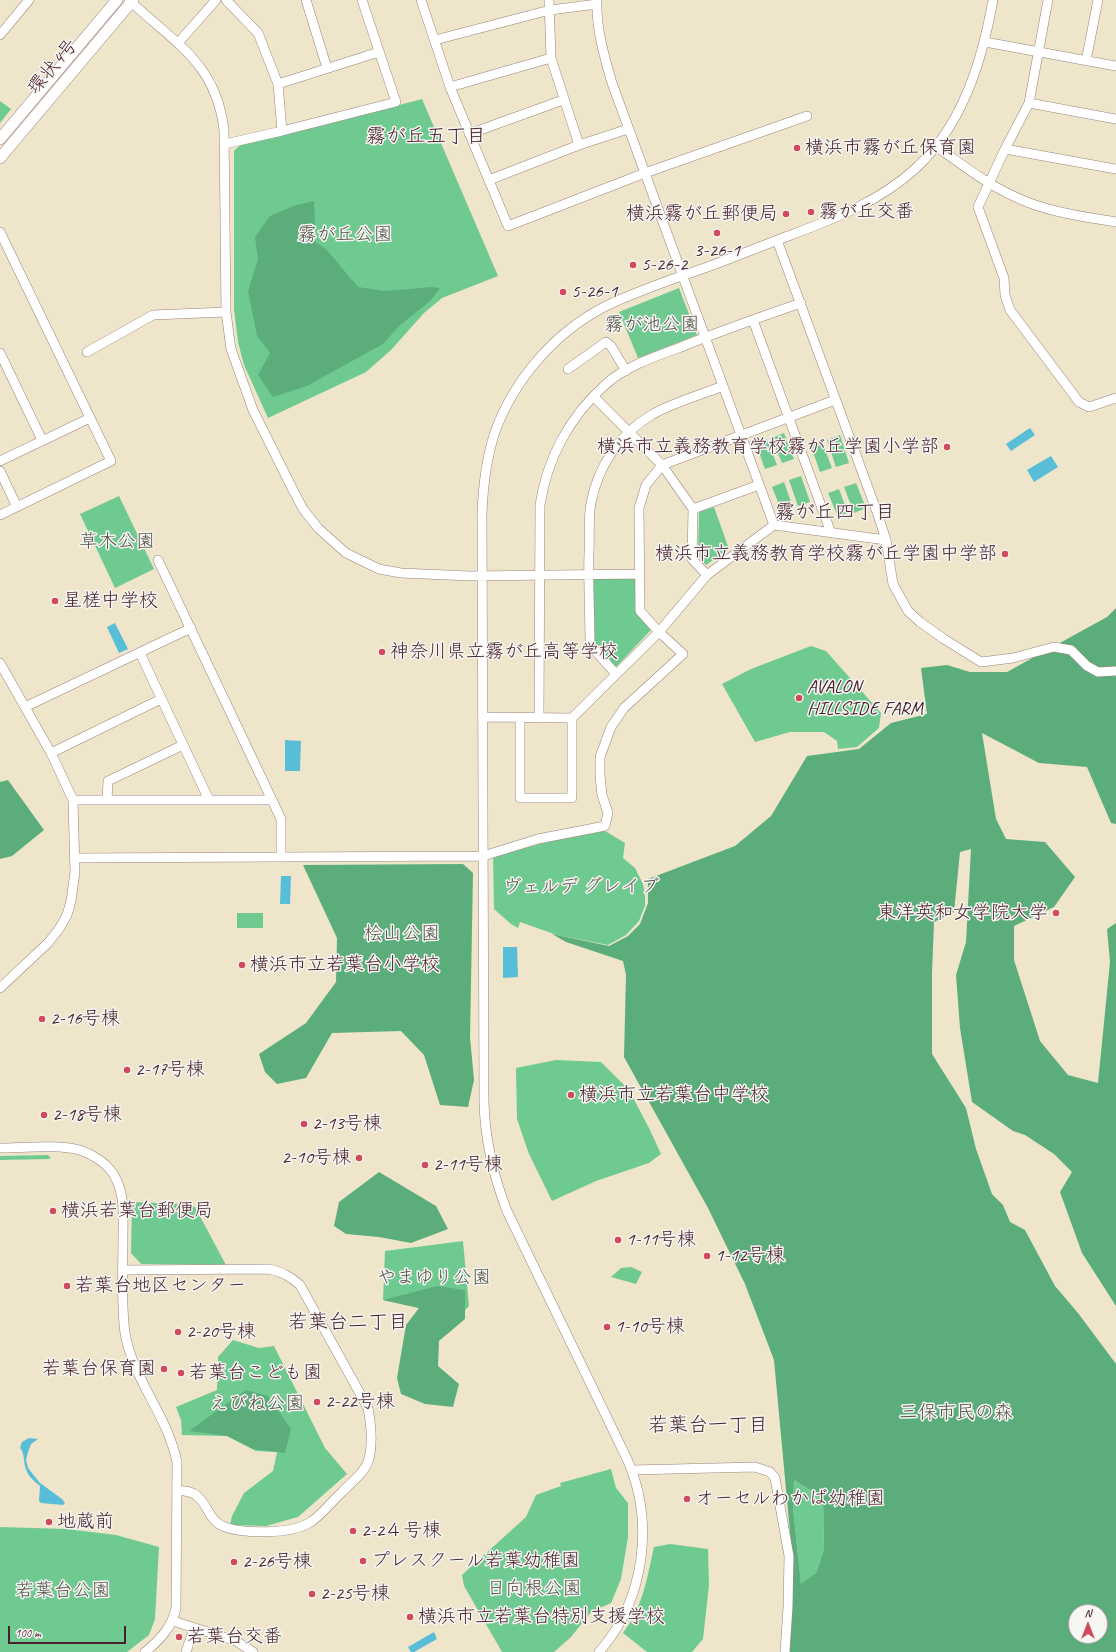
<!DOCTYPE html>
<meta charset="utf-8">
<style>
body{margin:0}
#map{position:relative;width:1116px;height:1652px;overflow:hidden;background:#eee5ca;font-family:Caveat,sans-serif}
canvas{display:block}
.north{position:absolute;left:1068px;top:1604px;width:40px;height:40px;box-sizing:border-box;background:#f6f6f2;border:1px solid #b1a0a2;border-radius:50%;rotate:0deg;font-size:11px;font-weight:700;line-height:16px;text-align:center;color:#4a1f2b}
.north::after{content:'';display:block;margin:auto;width:14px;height:18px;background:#d1495b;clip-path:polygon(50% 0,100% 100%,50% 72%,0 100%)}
.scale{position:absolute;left:8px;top:1626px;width:118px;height:18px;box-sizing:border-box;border:2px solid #4a1f2b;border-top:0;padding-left:5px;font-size:12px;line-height:14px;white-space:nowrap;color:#4a1f2b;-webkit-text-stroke:3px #f6f6f2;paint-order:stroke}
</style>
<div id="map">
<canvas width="1116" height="1652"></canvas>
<div class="north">N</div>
<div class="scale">100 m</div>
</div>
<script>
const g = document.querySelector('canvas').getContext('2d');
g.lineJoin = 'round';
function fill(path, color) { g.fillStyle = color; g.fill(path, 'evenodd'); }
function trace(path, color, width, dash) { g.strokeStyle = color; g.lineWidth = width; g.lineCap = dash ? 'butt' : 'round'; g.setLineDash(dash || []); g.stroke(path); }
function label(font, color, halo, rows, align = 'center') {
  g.font = font + ' Caveat,"Klee One",sans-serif'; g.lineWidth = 3; g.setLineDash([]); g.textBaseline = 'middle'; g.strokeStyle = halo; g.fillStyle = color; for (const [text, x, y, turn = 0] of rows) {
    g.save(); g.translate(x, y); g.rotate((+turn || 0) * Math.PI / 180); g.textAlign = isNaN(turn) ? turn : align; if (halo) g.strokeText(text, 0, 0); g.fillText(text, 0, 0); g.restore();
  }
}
const green = new Path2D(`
 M 422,99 L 498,276 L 442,298 L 424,313 L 391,350 L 366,372 L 268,418 L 244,365 L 238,342 L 234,309 L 234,151 L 240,145 L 325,125 Z
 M 0,101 L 11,109 L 0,123 Z
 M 679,288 L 697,335 L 638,358 L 619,312 Z
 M 784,433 L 794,459 L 782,463 L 772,438 Z
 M 840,435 L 849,463 L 836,467 L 827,440 Z
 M 767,439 L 777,465 L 765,469 L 756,444 Z
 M 822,442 L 832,468 L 820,472 L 811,446 Z
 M 801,476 L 810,502 L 798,506 L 789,480 Z
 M 784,482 L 793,508 L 782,512 L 772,487 Z
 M 856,483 L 866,508 L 854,513 L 844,487 Z
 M 839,489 L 848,513 L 838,517 L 828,493 Z
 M 119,496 L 154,569 L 115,588 L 80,514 Z
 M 714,507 L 729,549 L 706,565 L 698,556 L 699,512 Z
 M 592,577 L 635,577 L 637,612 L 652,629 L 616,667 L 593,644 Z
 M 811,646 L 826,651 L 881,713 L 879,728 L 857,747 L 838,749 L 837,741 L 824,732 L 790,732 L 755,742 L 722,684 L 751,669 Z
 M 605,831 L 625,843 L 623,858 L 635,868 L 643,884 L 645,896 L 645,906 L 639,921 L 626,935 L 608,945 L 557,935 L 520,922 L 518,928 L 511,924 L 494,909 L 493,857 L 561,838 Z
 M 237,913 L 263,913 L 263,928 L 237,928 Z
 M 556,1060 L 601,1062 L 629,1090 L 650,1130 L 661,1154 L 649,1163 L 596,1181 L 552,1201 L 529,1154 L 517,1119 L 516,1068 Z
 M 48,1155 L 51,1158 L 48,1159 L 0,1160 L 0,1156 Z
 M 132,1202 L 183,1204 L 195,1207 L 226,1265 L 141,1264 L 131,1253 Z
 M 463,1241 L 469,1306 L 457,1318 L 419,1308 L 383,1300 L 385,1251 Z
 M 631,1267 L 642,1272 L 636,1284 L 611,1277 L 621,1268 Z
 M 233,1340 L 259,1348 L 274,1346 L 325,1448 L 347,1474 L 298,1517 L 266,1526 L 230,1525 L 232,1516 L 244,1493 L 273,1471 L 277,1452 L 256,1451 L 227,1436 L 182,1435 L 181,1420 L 176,1407 L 217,1390 L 218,1357 Z
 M 611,1469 L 616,1488 L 628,1503 L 628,1537 L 621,1579 L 611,1603 L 591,1612 L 571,1637 L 554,1652 L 502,1652 L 464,1586 L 462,1575 L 526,1517 L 536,1495 L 561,1486 L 560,1483 Z
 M 794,1480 L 823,1498 L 824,1550 L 816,1573 L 801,1585 L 793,1507 Z
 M 0,1527 L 67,1529 L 116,1535 L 159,1547 L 155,1619 L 149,1635 L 127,1652 L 0,1652 Z
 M 670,1544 L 708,1549 L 709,1585 L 703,1639 L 692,1652 L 647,1652 L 623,1633 C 643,1607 647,1578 654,1547 Z`);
const forest = new Path2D(`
 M 314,201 L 315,225 L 308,237 L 326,249 L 358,287 L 384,291 L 432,287 L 440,288 L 430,301 L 399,326 L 383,344 L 307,386 L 273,397 L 258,375 L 270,353 L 257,336 L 248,291 L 258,259 L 255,237 L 270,216 L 293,206 Z
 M 1116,608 L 1116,824 L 1111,823 L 1087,767 L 1039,763 L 982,733 L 996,819 L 1006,839 L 1045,842 L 1075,877 L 1054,907 L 1014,926 L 1014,960 L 1040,1041 L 1068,1075 L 1098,1083 L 1110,962 L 1107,929 L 1116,923 L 1116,1306 L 1082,1253 L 1060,1192 L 1072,1172 L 1054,1154 L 1025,1135 L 1013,1131 L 972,1102 L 960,1028 L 956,975 L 966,942 L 971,849 L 960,852 L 954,912 L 934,922 L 932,973 L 932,1054 L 966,1108 L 976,1149 L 992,1194 L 1003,1205 L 1010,1222 L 1025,1230 L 1055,1286 L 1078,1313 L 1116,1364 L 1116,1652 L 789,1652 L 792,1554 L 774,1360 L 745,1284 L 708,1208 L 624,1057 L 626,975 L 623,961 L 566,942 L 552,934 L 609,946 L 628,936 L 640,924 L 648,903 L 648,879 L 735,846 L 771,816 L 807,756 L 859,749 L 891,723 L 927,714 L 921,668 L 947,665 L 970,672 L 1007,672 L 1107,617 ZM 794,1480 L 823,1498 L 824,1550 L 816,1573 L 801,1584 L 793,1507 ZM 1076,1612 L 1100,1612 L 1100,1636 L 1076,1636 Z
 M 8,780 L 44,830 L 12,856 L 0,859 L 0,782 Z
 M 463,864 L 473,873 L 470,1037 L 474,1080 L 468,1107 L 440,1105 L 424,1055 L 401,1031 L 332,1033 L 306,1078 L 277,1084 L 265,1072 L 259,1054 L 306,1023 L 336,982 L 337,938 L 303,865 Z
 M 379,1172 L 436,1206 L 448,1229 L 411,1243 L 379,1237 L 346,1234 L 334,1226 L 339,1202 Z
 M 437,1286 L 465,1290 L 465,1319 L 439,1341 L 438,1366 L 459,1384 L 453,1407 L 425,1404 L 401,1394 L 397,1378 L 406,1325 L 419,1308 L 383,1300 Z
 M 246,1390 L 268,1396 L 291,1429 L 285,1453 L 253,1449 L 227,1436 L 189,1431 Z`);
const water = new Path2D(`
 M 1030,428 L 1035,435 L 1011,451 L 1006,444 Z
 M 1051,456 L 1058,467 L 1034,482 L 1027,470 Z
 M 115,623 L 128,649 L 119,653 L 107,627 Z
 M 285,740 L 301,741 L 300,771 L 285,771 Z
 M 281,876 L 291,876 L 290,904 L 280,904 Z
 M 503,947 L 517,947 L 518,977 L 503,978 Z
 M 29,1438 L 38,1439 L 31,1444 L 28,1452 L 26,1460 L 28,1468 L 40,1483 L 62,1499 L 65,1503 L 63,1505 L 41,1503 L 39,1501 L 40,1486 C 34,1481 28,1476 26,1469 C 23,1462 25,1453 20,1448 L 22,1442 Z
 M 434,1632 L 437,1639 L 414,1652 L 411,1652 L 408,1647 Z`);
const minor = new Path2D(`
 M 129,0 C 174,43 216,62 224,130 L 226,312 L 231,349 L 253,410 L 292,488 L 303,509 L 318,528 L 346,553 L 379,569 L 401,573 L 470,576 L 639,574
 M 226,0 L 258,33 L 278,84 L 282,131
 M 306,0 L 327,68
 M 421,0 L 450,87 L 508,226 L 645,173 L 807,116
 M 549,0 L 551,58 L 579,145
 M 597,0 C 596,28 604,56 612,83 L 774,525
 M 1048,0 L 1029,103 L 1005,149 L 978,207 L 1004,278 L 1005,295 L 1010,310 L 1079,402 L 1089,407 L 1116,398
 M 0,35 L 29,0
 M 435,40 L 550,10 L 597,4
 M 985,42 L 1116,66
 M 178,43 L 216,0
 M 1086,61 L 1098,0
 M 278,84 L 379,52
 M 450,87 L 551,58
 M 1029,103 L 1116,119
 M 469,134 L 563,100
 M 225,144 L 282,131 L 396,102 L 362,0
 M 936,146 C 965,167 993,189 1027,202 C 1055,213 1086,217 1116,222
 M 1005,149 L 1116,169
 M 489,180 L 579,145 L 628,129
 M 0,232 L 111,461 L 0,515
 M 777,240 L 878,515 L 886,540 L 893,584 L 908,611 L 920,622 L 944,639 L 981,662 L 1013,658 L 1054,647 L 1071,650 L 1087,666 L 1098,672 L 1116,671
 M 753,320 L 831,533
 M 87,352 L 153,315 L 226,312
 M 0,353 L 42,440
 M 568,369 L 606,342 L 611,346 L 626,371
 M 594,397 L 662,465 L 693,509
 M 0,461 L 90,418
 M 0,471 L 17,507
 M 158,560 L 281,819 L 281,857
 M 707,575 L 692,559 L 693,509 L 759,485
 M 140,653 L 209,800
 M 0,663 L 51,753 L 73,800 L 75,872 L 71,901 L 67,915 L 59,929 L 48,943 L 0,988
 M 616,674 L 590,645 C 590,614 588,583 589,552 C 590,536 588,519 591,503 C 598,466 620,433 653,414 C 675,402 700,395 723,386
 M 25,707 L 191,628
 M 483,717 L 572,718
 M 520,718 L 520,798 L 572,798 L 572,718 L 659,632 L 707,575 L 774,525 L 886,540
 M 539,718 L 540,505 C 547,459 569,417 605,385 C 624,367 656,356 681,347 C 720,331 761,317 801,303
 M 51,753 L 161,699
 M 73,800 L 271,800
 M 107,800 L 108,781 L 183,745
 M 74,858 L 483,856 L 538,839 L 605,826 L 608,813 L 602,795 L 600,776 L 600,757 L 611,727 L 624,708 L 683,654 L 659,632 L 640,611 L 639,508 L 646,485 L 662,465 L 835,400
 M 0,1148 C 21,1148 59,1144 79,1150 C 93,1154 110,1165 116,1179 C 125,1197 123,1216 123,1236 C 123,1266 121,1304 125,1333 C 133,1380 167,1414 177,1462 L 176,1608 C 172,1627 160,1640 145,1652
 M 123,1270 L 269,1269 C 282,1272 290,1276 300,1285 L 368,1408 C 371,1424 373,1443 369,1459 C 365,1473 351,1482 342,1492 C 331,1502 321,1516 309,1523 C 291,1534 245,1534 225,1527 C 209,1522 208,1504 197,1496 C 192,1491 184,1491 177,1490
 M 632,1470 L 755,1467 L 770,1472 L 775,1478 L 789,1556 L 788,1607 L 785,1652
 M 173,1621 L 236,1641 L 253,1652
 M 186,1652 L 194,1628
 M 599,1652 C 645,1600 655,1522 627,1459 L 507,1211 C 493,1175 485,1141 484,1102 L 482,514 C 483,487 486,459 495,432 C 514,380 554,333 604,307 C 638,290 674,279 710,266 C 737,256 764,245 791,235 C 836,218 880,201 915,169 C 963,125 982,61 993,0`);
const major = new Path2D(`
 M 0,139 L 117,0
 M 0,158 L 133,0`);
const markers = [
 [797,148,4,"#d1495b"],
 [811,212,4,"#d1495b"],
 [786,214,4,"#d1495b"],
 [717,233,4,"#d1495b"],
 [633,265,4,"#d1495b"],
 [563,292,4,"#d1495b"],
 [947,447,4,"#d1495b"],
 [1005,554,4,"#d1495b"],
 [55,601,4,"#d1495b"],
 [382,652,4,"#d1495b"],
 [799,698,4,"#d1495b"],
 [1056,913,4,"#d1495b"],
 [242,965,4,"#d1495b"],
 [42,1019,4,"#d1495b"],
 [127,1070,4,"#d1495b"],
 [571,1095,4,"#d1495b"],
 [44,1115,4,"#d1495b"],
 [304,1124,4,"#d1495b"],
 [359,1158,4,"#d1495b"],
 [425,1165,4,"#d1495b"],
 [53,1211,4,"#d1495b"],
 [618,1240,4,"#d1495b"],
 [707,1256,4,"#d1495b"],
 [67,1286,4,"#d1495b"],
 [607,1327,4,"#d1495b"],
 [178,1332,4,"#d1495b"],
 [164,1369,4,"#d1495b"],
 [181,1373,4,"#d1495b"],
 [317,1402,4,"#d1495b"],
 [687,1499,4,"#d1495b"],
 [49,1522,4,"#d1495b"],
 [353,1531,4,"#d1495b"],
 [363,1561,4,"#d1495b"],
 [234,1562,4,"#d1495b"],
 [312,1594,4,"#d1495b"],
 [410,1617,4,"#d1495b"],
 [179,1637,4,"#d1495b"]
];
const streetNames = [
 ["環状4号",53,67,-50]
];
const poiNames = [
 ["横浜市霧が丘保育園",805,148],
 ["霧が丘交番",819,212],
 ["横浜霧が丘郵便局",778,214,"right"],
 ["3-26-1",717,251,"center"],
 ["5-26-2",641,265],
 ["5-26-1",571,292],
 ["横浜市立義務教育学校霧が丘学園小学部",939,447,"right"],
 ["横浜市立義務教育学校霧が丘学園中学部",997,554,"right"],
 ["星槎中学校",63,601],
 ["神奈川県立霧が丘高等学校",390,652],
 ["AVALON",807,687],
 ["HILLSIDE FARM",807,709],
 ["東洋英和女学院大学",1048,913,"right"],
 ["横浜市立若葉台小学校",250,965],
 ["2-16号棟",50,1019],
 ["2-17号棟",135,1070],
 ["横浜市立若葉台中学校",579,1095],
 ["2-18号棟",52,1115],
 ["2-13号棟",312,1124],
 ["2-10号棟",351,1158,"right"],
 ["2-11号棟",433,1165],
 ["横浜若葉台郵便局",61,1211],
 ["1-11号棟",626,1240],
 ["1-12号棟",715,1256],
 ["若葉台地区センター",75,1286],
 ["1-10号棟",615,1327],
 ["2-20号棟",186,1332],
 ["若葉台保育園",156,1369,"right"],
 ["若葉台こども園",189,1373],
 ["2-22号棟",325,1402],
 ["オーセルわかば幼稚園",695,1499],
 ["地蔵前",57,1522],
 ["2-2４号棟",361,1531],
 ["プレスクール若葉幼稚園",371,1561],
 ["2-26号棟",242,1562],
 ["2-25号棟",320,1594],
 ["横浜市立若葉台特別支援学校",418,1617],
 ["若葉台交番",187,1637]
];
const parkNames = [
 ["霧が丘公園",345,235],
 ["霧が池公園",652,325],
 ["草木公園",117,542],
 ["ヴェルデ グレイブ",581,887],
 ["桧山公園",402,934],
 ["やまゆり公園",434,1278],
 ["えびね公園",257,1404],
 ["三保市民の森",956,1413],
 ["日向根公園",534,1589],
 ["若葉台公園",63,1591]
];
const neighbourhoodNames = [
 ["霧が丘五丁目",426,137],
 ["霧が丘四丁目",835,513],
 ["若葉台二丁目",348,1323],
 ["若葉台一丁目",708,1426]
];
fill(green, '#6fca91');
fill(forest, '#5bae7b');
fill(water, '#58bdd6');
trace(minor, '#9c827a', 10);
trace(major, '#9c827a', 12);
trace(minor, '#fff', 9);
trace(major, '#fff', 11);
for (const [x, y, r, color] of markers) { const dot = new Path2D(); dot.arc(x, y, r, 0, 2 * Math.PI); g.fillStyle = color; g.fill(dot); trace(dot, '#f6f6f2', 1.5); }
label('19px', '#4a1f2b', '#f6f6f2', streetNames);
label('19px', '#4a1f2b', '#f6f6f2', poiNames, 'left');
label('19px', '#55524a', '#f6f6f2', parkNames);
label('20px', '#4a1f2b', '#f6f6f2', neighbourhoodNames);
</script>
